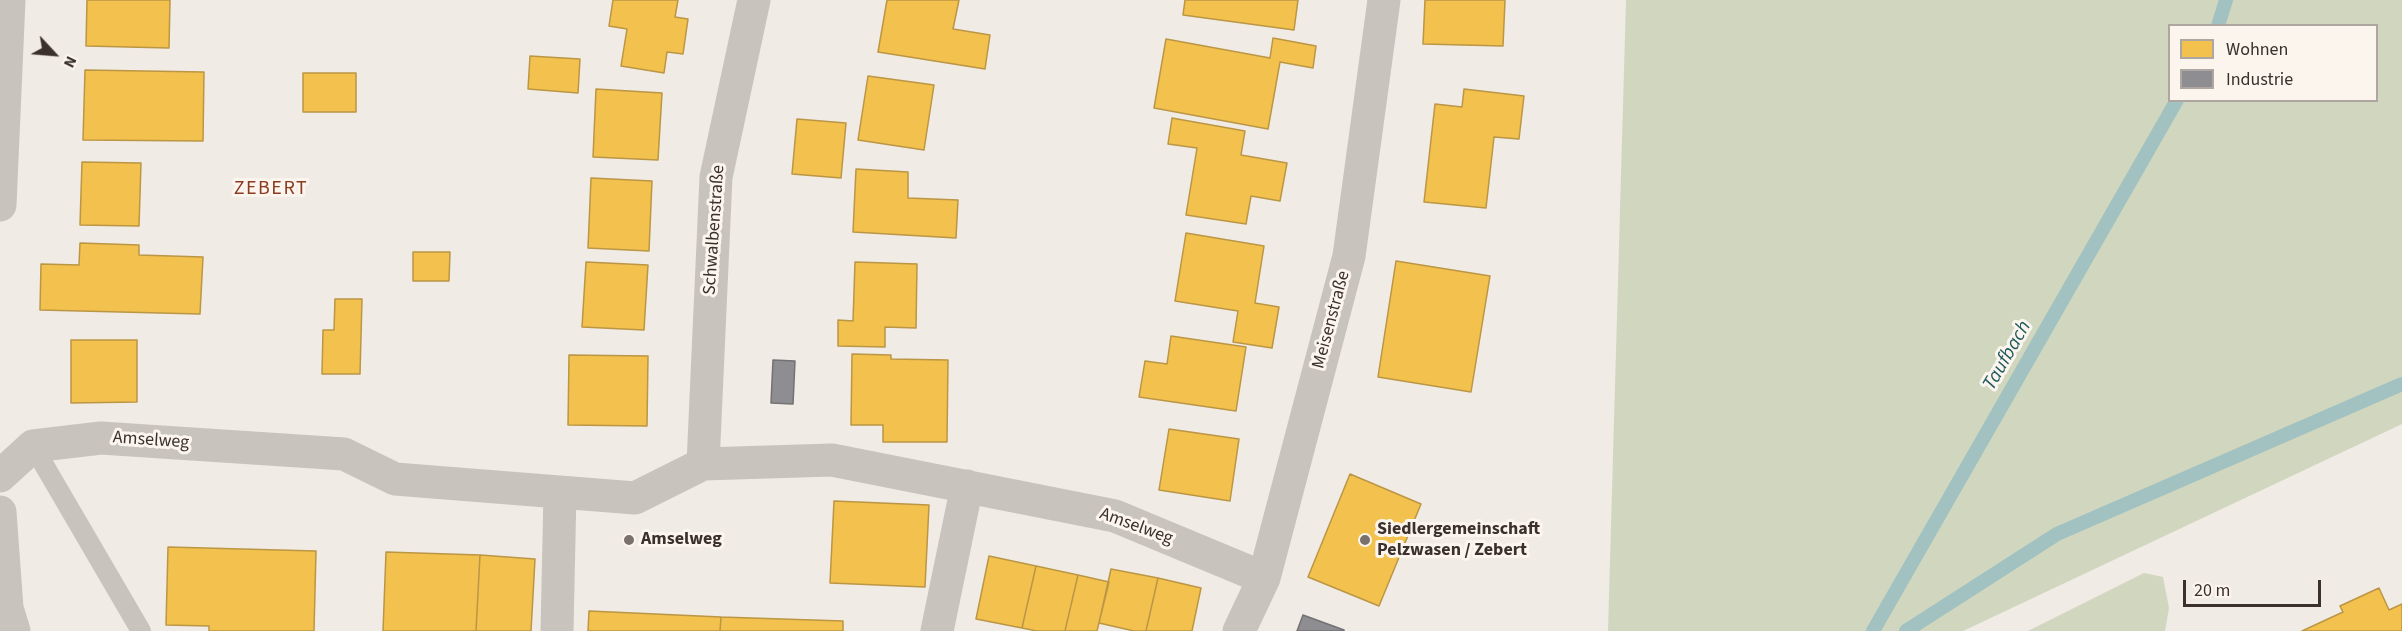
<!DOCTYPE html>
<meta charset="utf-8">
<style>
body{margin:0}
#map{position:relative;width:2402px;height:631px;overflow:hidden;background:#f0ebe5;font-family:"Source Sans 3",sans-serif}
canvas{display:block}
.legend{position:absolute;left:2168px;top:24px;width:210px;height:78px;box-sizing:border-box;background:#fbf5ee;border:2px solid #aea6a0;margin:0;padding:8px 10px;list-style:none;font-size:18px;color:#3b302b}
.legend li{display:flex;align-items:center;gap:12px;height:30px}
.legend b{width:30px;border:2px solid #aea6a0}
.north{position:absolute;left:24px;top:24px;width:60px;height:60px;-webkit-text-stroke:4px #fbf5ee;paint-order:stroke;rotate:116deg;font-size:16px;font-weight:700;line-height:24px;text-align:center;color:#3b302b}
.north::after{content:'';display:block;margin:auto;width:21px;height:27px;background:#3b302b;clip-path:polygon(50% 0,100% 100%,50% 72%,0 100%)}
.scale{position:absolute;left:2183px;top:580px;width:138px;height:27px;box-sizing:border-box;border:3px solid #3b302b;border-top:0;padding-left:8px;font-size:18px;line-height:21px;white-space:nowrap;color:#3b302b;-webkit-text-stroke:4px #fbf5ee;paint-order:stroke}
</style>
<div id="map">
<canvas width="2402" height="631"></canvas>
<ul class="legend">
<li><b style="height:16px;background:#f2c14e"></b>Wohnen</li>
<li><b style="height:16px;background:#8d8d92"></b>Industrie</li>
</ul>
<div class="north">N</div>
<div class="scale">20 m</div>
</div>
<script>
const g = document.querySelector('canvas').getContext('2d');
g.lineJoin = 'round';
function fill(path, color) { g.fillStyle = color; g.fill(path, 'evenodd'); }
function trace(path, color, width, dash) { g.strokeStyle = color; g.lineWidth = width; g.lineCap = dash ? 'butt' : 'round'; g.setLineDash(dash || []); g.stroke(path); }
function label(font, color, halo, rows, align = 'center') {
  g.font = font + ' "Source Sans 3",sans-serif'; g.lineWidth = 6; g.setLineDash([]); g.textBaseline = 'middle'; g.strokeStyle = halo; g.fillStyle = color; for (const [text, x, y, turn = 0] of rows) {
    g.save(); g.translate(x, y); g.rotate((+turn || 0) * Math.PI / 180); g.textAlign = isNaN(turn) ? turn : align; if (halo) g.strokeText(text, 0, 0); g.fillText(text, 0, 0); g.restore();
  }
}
const green = new Path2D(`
 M 1626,0 L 2402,0 L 2402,424 L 1963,631 L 1608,631 ZM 2170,26 L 2376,26 L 2376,100 L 2170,100 Z
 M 2144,573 L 2163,577 L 2169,608 L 2165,631 L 2028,631 Z`);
const homes = new Path2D(`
 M 87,0 L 170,0 L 169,48 L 86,46 Z
 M 613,0 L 678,0 L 675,17 L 688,19 L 683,54 L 667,52 L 664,73 L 621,66 L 627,29 L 609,26 Z
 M 887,0 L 959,0 L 953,29 L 990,35 L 985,69 L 878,52 Z
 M 1185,0 L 1298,0 L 1294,30 L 1183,15 Z
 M 1425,0 L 1505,0 L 1503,46 L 1423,44 Z
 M 1273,38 L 1316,46 L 1313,68 L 1280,62 L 1268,129 L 1154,108 L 1166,39 L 1270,58 Z
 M 530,56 L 580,59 L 578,93 L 528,89 Z
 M 85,70 L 204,72 L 203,141 L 83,140 Z
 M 303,73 L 356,73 L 356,112 L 303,112 Z
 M 868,76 L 934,85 L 924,150 L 858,140 Z
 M 596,89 L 662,93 L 658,160 L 593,157 Z
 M 1464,89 L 1524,96 L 1519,139 L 1494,137 L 1486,208 L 1424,202 L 1435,104 L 1462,107 Z
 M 1172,118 L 1245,131 L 1241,155 L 1287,163 L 1280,201 L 1251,196 L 1246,224 L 1186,215 L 1197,148 L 1168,144 Z
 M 797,119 L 846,123 L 841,178 L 792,174 Z
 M 82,162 L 141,163 L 139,226 L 80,225 Z
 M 856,169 L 908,172 L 908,198 L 958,200 L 956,238 L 853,232 Z
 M 591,178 L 652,181 L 649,251 L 588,248 Z
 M 1186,233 L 1264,246 L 1255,303 L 1279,307 L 1272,348 L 1233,342 L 1238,311 L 1175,301 Z
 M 80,243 L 139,245 L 139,255 L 203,257 L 200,314 L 40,310 L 41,264 L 79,265 Z
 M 413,252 L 450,252 L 449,281 L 413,281 Z
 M 1396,261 L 1490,276 L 1471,392 L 1378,377 Z
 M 586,262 L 648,265 L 644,330 L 582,327 Z
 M 855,262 L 917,264 L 916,328 L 885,327 L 885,347 L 838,346 L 838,320 L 853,321 Z
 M 335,299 L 362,299 L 360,374 L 322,374 L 323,330 L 334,330 Z
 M 1171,336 L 1246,347 L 1236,411 L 1139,397 L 1145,361 L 1167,364 Z
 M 71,340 L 137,340 L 137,402 L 71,403 Z
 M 852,354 L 891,355 L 891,359 L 948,360 L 947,442 L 883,442 L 883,425 L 851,425 Z
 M 569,355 L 648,356 L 647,426 L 568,425 Z
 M 1169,429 L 1239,439 L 1230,501 L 1159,490 Z
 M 1350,474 L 1421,504 L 1379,606 L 1308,577 Z
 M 834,501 L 929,505 L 925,587 L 830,583 Z
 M 168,547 L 316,551 L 314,631 L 209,631 L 209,626 L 166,625 Z
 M 386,552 L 480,555 L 476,631 L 383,631 Z
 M 480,555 L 535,559 L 531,631 L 476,631 Z
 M 989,556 L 1036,566 L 1022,628 L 976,619 Z
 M 1036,566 L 1078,575 L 1065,631 L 1037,631 L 1022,628 Z
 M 1111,569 L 1158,578 L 1146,631 L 1134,631 L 1099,623 Z
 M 1078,575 L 1109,582 L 1097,631 L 1065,631 Z
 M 1158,578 L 1201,588 L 1192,631 L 1146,631 Z
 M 2379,588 L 2389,610 L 2402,604 L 2402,631 L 2302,631 L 2343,612 L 2340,606 Z
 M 589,611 L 721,617 L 720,631 L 588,631 Z
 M 721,617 L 843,621 L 843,631 L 720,631 Z`);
const industry = new Path2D(`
 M 773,360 L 795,361 L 793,404 L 771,403 Z
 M 1303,615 L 1344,630 L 1344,631 L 1297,631 Z`);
const stream = new Path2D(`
 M 2218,26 L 2226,0
 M 1873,631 L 2177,100
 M 1906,631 L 2057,534 L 2402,384`);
const service = new Path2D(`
 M 33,446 L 141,631`);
const minor = new Path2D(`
 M 0,205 L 9,0
 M 703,464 L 716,177 L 754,0
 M 0,476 L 33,446 L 101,438 L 344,454 L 395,479 L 635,498 L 703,464 L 832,460 L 1115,516 L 1264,578
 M 0,512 L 7,608 L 14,631
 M 557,631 L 560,492
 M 937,631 L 967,486
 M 1239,631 L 1264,578 L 1349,256 L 1384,0`);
const markers = [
 [629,540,6,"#7a716c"],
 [1365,540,6,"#7a716c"]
];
const streetNames = [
 ["Schwalbenstraße",715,230,-86],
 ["Meisenstraße",1332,320,-75],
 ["Amselweg",151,441,4],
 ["Amselweg",1136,527,20]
];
const poiNames = [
 ["Siedlergemeinschaft",1377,530],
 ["Pelzwasen / Zebert",1377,551],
 ["Amselweg",641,540]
];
const neighbourhoodNames = [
 ["ZEBERT",271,190]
];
const waterNames = [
 ["Taufbach",2008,356,-60]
];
fill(green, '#d1d6bf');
fill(homes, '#f2c14e');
trace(homes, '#bb9644', 1.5);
fill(industry, '#8d8d92');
trace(industry, '#747173', 1.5);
trace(stream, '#a1c2c1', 14);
trace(service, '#c9c3be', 20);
trace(minor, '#c9c3be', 33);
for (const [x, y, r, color] of markers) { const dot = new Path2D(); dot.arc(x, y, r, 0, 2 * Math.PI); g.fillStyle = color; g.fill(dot); trace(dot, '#fbf5ee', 2); }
label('18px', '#3b302b', '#fbf5ee', streetNames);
label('bold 18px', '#3b302b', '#fbf5ee', poiNames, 'left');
g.letterSpacing = '1.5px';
label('20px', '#8c3b22', '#fbf5ee', neighbourhoodNames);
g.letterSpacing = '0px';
label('italic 20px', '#1f5a5e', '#fbf5ee', waterNames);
</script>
